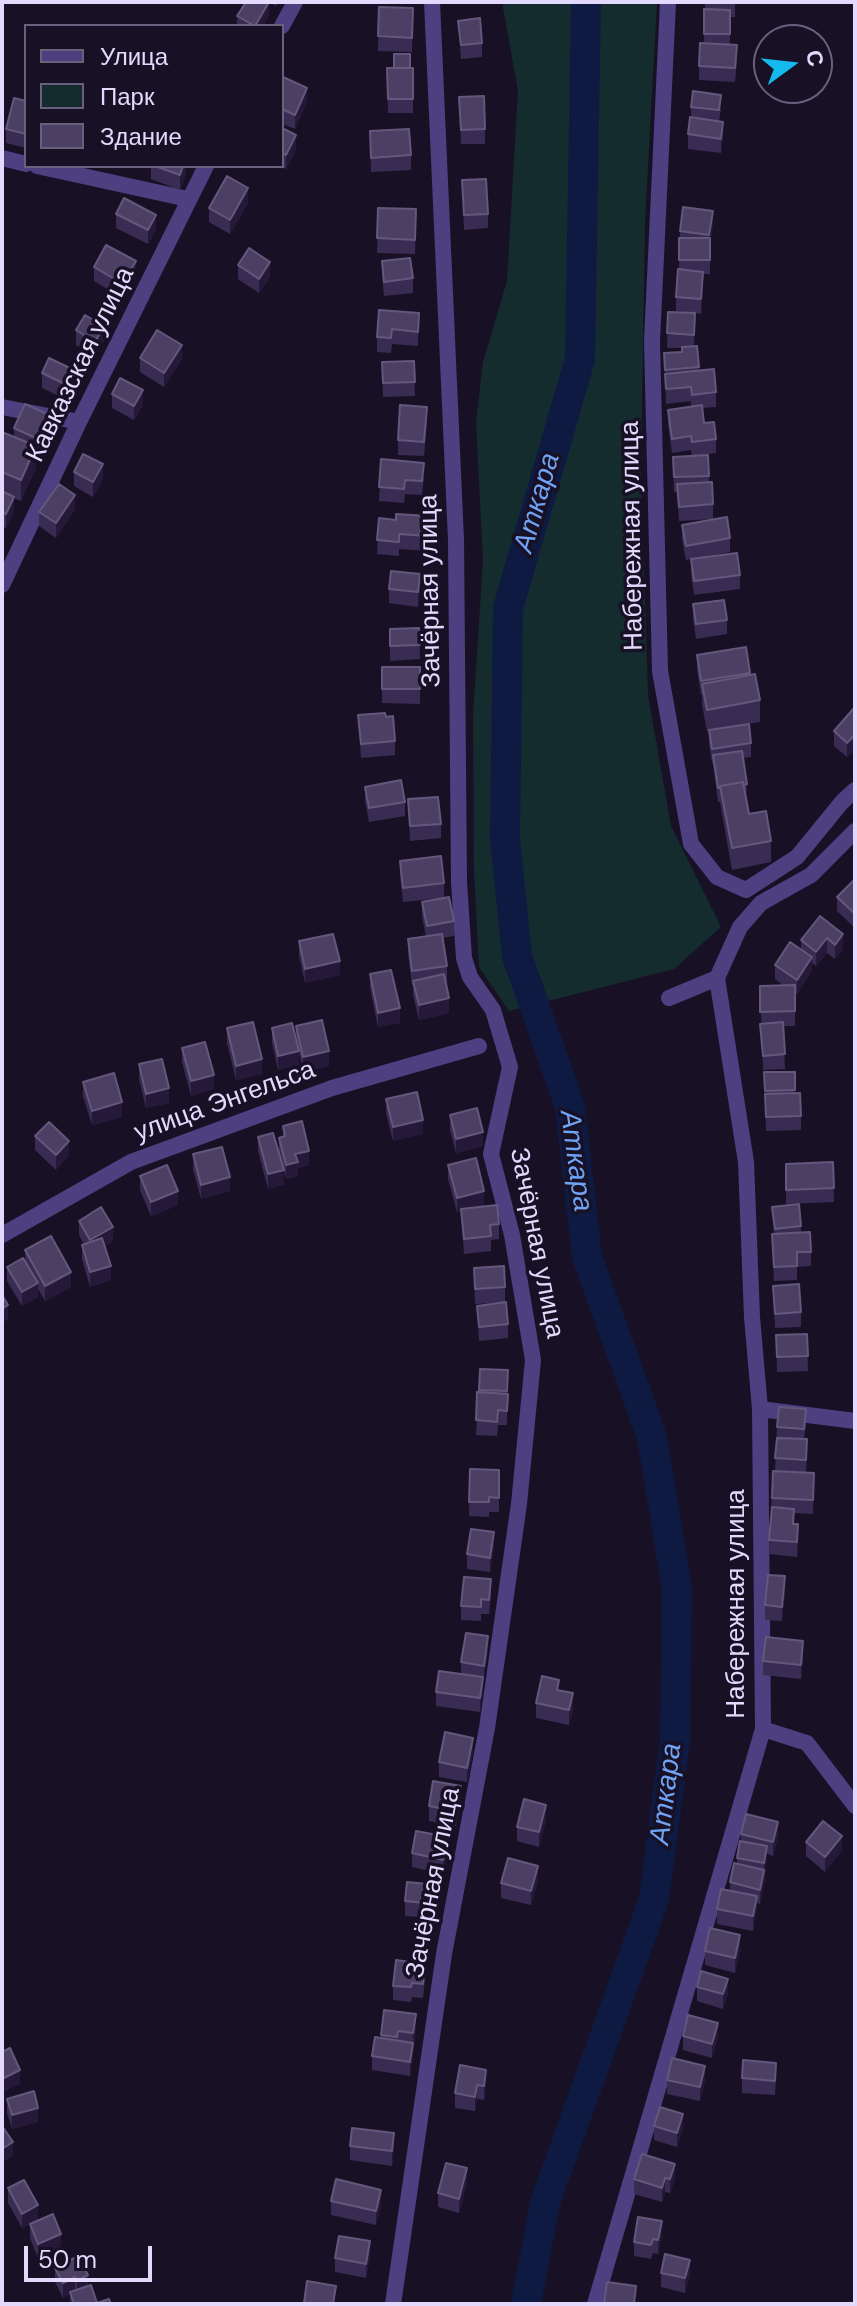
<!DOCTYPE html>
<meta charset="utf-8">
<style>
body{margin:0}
#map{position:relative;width:857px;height:2306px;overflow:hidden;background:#181126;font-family:"DM Sans",sans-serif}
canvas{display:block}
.frame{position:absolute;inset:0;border:4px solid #e2d9fc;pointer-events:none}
.legend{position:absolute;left:24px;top:24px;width:260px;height:144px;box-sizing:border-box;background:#181126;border:2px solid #69617c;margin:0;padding:10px 14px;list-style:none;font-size:24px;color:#e2d9fc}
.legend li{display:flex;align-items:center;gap:16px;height:40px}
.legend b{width:40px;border:2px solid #69617c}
.north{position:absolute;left:753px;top:24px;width:80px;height:80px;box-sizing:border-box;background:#181126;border:2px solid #69617c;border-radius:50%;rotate:75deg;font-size:22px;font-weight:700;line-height:32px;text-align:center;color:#e2d9fc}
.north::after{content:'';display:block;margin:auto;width:28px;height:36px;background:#14b9ed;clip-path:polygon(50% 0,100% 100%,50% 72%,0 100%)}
.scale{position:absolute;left:24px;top:2246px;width:128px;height:36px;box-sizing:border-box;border:4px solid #e2d9fc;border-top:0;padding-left:10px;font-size:24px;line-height:28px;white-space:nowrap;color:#e2d9fc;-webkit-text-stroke:6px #181126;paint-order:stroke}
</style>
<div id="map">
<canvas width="857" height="2306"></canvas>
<div class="frame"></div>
<ul class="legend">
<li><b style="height:10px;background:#4c4081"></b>Улица</li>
<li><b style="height:22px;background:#152c2f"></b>Парк</li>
<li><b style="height:22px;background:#4b3f64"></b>Здание</li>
</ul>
<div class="north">С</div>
<div class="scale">50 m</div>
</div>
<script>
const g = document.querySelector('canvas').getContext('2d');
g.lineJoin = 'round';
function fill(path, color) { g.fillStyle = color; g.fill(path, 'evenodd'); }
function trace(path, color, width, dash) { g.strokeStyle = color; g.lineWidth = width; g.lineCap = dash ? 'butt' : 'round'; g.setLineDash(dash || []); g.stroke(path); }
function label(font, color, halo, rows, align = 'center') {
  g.font = font + ' "DM Sans",sans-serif'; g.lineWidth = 7; g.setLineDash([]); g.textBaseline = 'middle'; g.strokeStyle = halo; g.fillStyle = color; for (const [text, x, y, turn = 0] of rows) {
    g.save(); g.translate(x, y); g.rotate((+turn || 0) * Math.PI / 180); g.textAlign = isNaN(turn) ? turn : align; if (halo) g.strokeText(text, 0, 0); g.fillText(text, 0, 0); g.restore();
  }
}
const green = new Path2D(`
 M 502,2 L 657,2 L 645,222 L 641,472 L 648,695 L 671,826 L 721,927 L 674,969 L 509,1011 L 479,967 L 474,871 L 473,715 L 483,560 L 476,422 L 483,362 L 507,281 L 518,90 Z`);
const river = new Path2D(`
 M 526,2304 L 545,2203 L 654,1899 L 675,1740 L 677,1589 L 652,1437 L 587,1257 L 570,1107 L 517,956 L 505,839 L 508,608 L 580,359 L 586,2`);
const minor = new Path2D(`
 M 668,2 L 652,341 L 660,671 L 691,844 L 717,877 L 746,890 L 797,857 L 842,802 L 855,790
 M 282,26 L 295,2
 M 2,158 L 26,164
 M 37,166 L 188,199
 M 2,407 L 79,422
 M 2,585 L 79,422 L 206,166
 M 717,978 L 740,927 L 761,903 L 811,875 L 855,831
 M 669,998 L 717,978
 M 2,1235 L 131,1162 L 332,1088 L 479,1046
 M 760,1409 L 855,1421
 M 763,1729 L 807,1743 L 855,1806
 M 393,2304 L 444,1954 L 487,1728 L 519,1504 L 533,1360 L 512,1235 L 491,1154 L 510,1067 L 493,1010 L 470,977 L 464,958 L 459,882 L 456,540 L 432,2
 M 595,2304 L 763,1729 L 760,1409 L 752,1317 L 746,1162 L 717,978`);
const wall = new Path2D(`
 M 246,2 L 278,2 L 276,6 L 269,2 L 269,15 L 263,26 L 237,26 L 237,16 Z
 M 705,2 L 735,2 L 735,17 L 730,17 L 730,45 L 737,60 L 735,82 L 699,80 L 699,66 L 704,43 L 704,9 L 705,9 Z
 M 379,7 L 413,22 L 412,52 L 378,51 Z
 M 458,21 L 482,43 L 482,57 L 461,59 Z
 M 387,68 L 413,68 L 413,113 L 388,113 Z
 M 282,80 L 307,102 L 295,129 L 282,124 Z
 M 459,97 L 485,129 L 485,144 L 461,144 Z
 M 26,101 L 26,148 L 6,143 L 6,129 Z
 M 691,107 L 721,109 L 719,121 L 723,136 L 721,153 L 688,149 L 688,134 L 691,118 Z
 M 282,128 L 296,149 L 286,169 L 280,166 L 282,166 Z
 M 370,131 L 411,155 L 411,170 L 371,172 Z
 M 151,166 L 186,166 L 186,174 L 180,190 L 151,179 Z
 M 462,180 L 488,214 L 488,228 L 464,230 Z
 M 248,203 L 230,234 L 209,222 L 209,208 Z
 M 378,208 L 416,209 L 415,254 L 377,253 Z
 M 116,214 L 156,229 L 148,244 L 116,228 Z
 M 713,225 L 710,243 L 710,274 L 703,274 L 701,314 L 695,313 L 694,346 L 697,346 L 699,371 L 716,392 L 716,407 L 702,408 L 704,423 L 716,439 L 716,453 L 696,456 L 708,455 L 709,482 L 713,504 L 713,519 L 679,521 L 677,492 L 674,492 L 673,457 L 692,456 L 691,450 L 672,453 L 668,424 L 668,410 L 691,406 L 691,401 L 666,404 L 664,353 L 682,352 L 682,348 L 667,348 L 668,312 L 688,313 L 676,311 L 676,297 L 679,269 L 680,231 Z
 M 382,261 L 413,278 L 413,293 L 384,296 L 382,275 Z
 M 238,265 L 270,277 L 259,293 L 238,279 Z
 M 94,267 L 136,276 L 123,298 L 94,281 Z
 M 419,313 L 418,346 L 392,344 L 391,353 L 377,352 L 377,337 Z
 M 76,330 L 104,341 L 95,356 L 76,345 Z
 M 140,358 L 182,359 L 164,387 L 140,372 Z
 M 414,361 L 415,396 L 383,397 L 382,362 Z
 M 42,373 L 76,385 L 69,401 L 42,388 Z
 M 112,394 L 143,405 L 134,420 L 112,408 Z
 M 427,421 L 424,456 L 398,455 L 398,440 Z
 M 14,428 L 51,431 L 40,454 L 36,452 L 36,468 L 21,501 L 14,498 L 14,511 L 6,528 L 2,527 L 2,432 L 14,437 Z
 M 381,459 L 424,477 L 422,495 L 405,494 L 404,503 L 379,501 Z
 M 74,472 L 103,479 L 93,497 L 74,486 Z
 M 75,509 L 56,538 L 39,526 L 39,512 Z
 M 379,518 L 429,531 L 427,551 L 399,549 L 399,556 L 377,554 Z
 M 682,525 L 730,538 L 730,552 L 691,559 L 740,575 L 740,589 L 694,595 L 691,573 L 691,559 L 686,560 L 682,540 Z
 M 420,588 L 418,607 L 389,603 L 389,589 Z
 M 693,604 L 727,620 L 727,634 L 696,639 L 693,619 Z
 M 419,628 L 420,659 L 390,661 L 390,629 Z
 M 746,647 L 750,675 L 760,700 L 760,722 L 733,726 L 751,743 L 751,757 L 743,758 L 747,784 L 746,799 L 749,814 L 771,841 L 771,862 L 732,870 L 720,802 L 718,802 L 713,763 L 712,763 L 709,744 L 709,731 L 707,731 L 702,705 L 702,695 L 701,695 L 697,669 L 697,655 Z
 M 382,667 L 420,667 L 420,704 L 382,703 Z
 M 855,709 L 855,753 L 853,751 L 847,757 L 834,746 L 834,731 Z
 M 358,715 L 386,717 L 395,741 L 395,755 L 361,758 Z
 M 365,787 L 405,802 L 405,816 L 369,822 L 365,801 Z
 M 408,799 L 441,824 L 441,838 L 410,841 Z
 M 400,861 L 444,883 L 444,898 L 403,902 L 400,875 Z
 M 855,883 L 855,928 L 837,911 L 837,897 Z
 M 422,902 L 454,921 L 454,936 L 443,938 L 447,966 L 447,981 L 445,981 L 449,1013 L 419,1020 L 413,995 L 413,985 L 412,986 L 408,953 L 408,939 L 426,936 L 422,917 Z
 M 820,916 L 843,949 L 835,959 L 827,953 L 816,966 L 812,963 L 812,971 L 797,994 L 795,992 L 795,1026 L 783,1026 L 785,1069 L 763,1070 L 760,986 L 784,986 L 775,979 L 775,965 L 801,950 L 801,940 Z
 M 299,941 L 340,975 L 305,983 L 299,956 Z
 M 370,974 L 400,1023 L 378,1027 L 370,988 Z
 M 296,1026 L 329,1066 L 303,1071 L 299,1053 L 299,1065 L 278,1070 L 272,1043 L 272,1028 L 296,1039 Z
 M 227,1028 L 262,1074 L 236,1080 L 227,1043 Z
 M 182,1048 L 214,1089 L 191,1096 L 182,1062 Z
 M 139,1064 L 169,1103 L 146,1108 L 139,1079 Z
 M 764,1072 L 795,1072 L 795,1093 L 801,1116 L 801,1130 L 766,1131 Z
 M 83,1082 L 122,1117 L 92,1125 L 83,1096 Z
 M 386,1099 L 423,1134 L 393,1141 L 386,1113 Z
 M 450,1115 L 483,1146 L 456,1153 L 450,1130 Z
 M 283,1126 L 309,1165 L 298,1168 L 298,1176 L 286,1179 L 284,1170 L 284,1184 L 268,1189 L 258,1151 L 258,1137 L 279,1152 L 279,1138 L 283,1137 Z
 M 35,1136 L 69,1155 L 56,1170 L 35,1150 Z
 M 193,1154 L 230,1191 L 201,1199 L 193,1169 Z
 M 833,1162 L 834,1202 L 786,1204 L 786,1164 Z
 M 448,1165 L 484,1205 L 473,1208 L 499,1224 L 499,1239 L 491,1240 L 491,1251 L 464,1254 L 461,1211 L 457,1212 L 448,1179 Z
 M 140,1176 L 178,1205 L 151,1216 L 140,1190 Z
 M 772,1207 L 801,1226 L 801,1233 L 811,1252 L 811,1266 L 797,1267 L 797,1280 L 774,1281 L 772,1248 L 772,1234 L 774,1234 Z
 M 79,1221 L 113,1241 L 105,1246 L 111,1280 L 90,1287 L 82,1259 L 82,1245 L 84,1244 L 79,1235 Z
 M 25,1250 L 71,1287 L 45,1301 L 38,1289 L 38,1297 L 22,1306 L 7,1281 L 7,1267 L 25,1262 Z
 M 474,1268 L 505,1287 L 505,1302 L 475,1304 Z
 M 773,1286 L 801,1312 L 801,1327 L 775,1328 Z
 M 477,1306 L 508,1324 L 508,1338 L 479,1341 Z
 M 807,1334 L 808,1371 L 777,1372 L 776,1335 Z
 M 480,1369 L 508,1370 L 507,1425 L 498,1425 L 497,1436 L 476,1435 Z
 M 806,1424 L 804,1439 L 807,1454 L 806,1472 L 814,1473 L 813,1514 L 794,1513 L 794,1524 L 798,1539 L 797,1557 L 769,1554 L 773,1471 L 775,1471 L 777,1427 Z
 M 470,1469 L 499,1470 L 499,1512 L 489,1512 L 489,1517 L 469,1516 Z
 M 494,1546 L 490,1572 L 467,1569 L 467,1554 Z
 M 785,1591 L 782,1621 L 765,1620 L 765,1605 Z
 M 491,1593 L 489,1614 L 481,1614 L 481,1621 L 461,1620 L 461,1606 Z
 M 488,1651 L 483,1680 L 480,1712 L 436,1706 L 436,1692 L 461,1674 L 461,1662 Z
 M 803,1655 L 801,1679 L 763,1675 L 763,1661 Z
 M 559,1690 L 573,1708 L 569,1725 L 536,1718 L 536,1703 Z
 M 473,1752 L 467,1782 L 439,1777 L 439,1762 Z
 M 461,1800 L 456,1826 L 429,1821 L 429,1806 Z
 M 546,1820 L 539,1847 L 517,1841 L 517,1827 Z
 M 741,1834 L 778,1836 L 773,1856 L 767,1854 L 764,1885 L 760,1904 L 757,1903 L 753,1931 L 717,1924 L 717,1909 L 730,1891 L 730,1882 L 737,1864 L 737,1858 L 741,1842 Z
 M 806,1842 L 842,1850 L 825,1872 L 806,1856 Z
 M 448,1852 L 443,1874 L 412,1867 L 412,1853 Z
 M 538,1881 L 531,1905 L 501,1898 L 501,1883 Z
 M 437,1899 L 435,1918 L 405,1916 L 405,1901 Z
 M 740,1950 L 735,1973 L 705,1965 L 705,1951 Z
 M 425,1978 L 423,1998 L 412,1997 L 411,2002 L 393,2000 L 393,1986 Z
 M 697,1987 L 728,1993 L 723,2009 L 697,2001 Z
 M 384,2010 L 416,2028 L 410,2076 L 372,2070 L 372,2056 L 381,2038 Z
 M 683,2036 L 718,2037 L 712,2058 L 683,2050 Z
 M 460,2065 L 486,2085 L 484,2100 L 477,2099 L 475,2111 L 455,2108 L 455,2093 Z
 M 742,2078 L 776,2078 L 775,2095 L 742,2093 Z
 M 667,2080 L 705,2080 L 700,2101 L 667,2094 Z
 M 7,2099 L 38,2122 L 12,2129 L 7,2113 Z
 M 654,2126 L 683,2128 L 677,2147 L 654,2140 Z
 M 350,2146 L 394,2148 L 392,2166 L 350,2160 Z
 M 642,2154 L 675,2178 L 670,2193 L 665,2192 L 662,2202 L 634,2194 L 634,2179 Z
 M 467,2183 L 459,2213 L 438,2207 L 438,2193 Z
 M 8,2188 L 38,2220 L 22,2228 L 8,2203 Z
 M 331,2201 L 381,2204 L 376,2225 L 331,2215 Z
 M 30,2224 L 61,2248 L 38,2258 L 30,2238 Z
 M 662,2235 L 658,2254 L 653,2253 L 651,2259 L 634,2256 L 634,2242 Z
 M 78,2256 L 88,2286 L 97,2303 L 111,2304 L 70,2304 L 70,2294 L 63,2298 L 55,2282 L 55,2268 Z
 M 370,2256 L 366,2278 L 335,2272 L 335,2258 Z
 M 661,2273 L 690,2274 L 685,2293 L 661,2287 Z`);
const shadedWall = new Path2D(`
 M 269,2 L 269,15 L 263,26 L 255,26 Z
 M 307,88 L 307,102 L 295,129 L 295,115 Z
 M 723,122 L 723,136 L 721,153 L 721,139 Z
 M 296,135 L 296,149 L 286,169 L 286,155 Z
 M 183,166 L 186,166 L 186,174 L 180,190 L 180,175 Z
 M 248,188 L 248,203 L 230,234 L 230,220 Z
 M 713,211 L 713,225 L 709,250 L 709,235 Z
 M 156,215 L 156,229 L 148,244 L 148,230 Z
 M 136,261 L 136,276 L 123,298 L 123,284 Z
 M 270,262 L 270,277 L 259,293 L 259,279 Z
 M 703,272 L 703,286 L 701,314 L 701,299 Z
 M 104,326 L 104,341 L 95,356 L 95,342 Z
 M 182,345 L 182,359 L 164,387 L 164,373 Z
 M 76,371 L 76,385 L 69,401 L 69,386 Z
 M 143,390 L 143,405 L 134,420 L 134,406 Z
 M 51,416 L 51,431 L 40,454 L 40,440 Z
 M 36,446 L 36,468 L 21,501 L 21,480 Z
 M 103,464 L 103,479 L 93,497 L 93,482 Z
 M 75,495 L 75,509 L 56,538 L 56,523 Z
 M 14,497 L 14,511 L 6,528 L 6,514 Z
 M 420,574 L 420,588 L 418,607 L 418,592 Z
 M 853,737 L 853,751 L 847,757 L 847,743 Z
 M 843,934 L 843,949 L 835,959 L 835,945 Z
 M 827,938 L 827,953 L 816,966 L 816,952 Z
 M 812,957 L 812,971 L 797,994 L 797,980 Z
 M 340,961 L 340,975 L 305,983 L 305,969 Z
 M 449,998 L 449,1013 L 419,1020 L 419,1005 Z
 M 400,1008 L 400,1023 L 378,1027 L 378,1013 Z
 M 299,1051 L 299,1065 L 278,1070 L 278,1056 Z
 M 329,1051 L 329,1066 L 303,1071 L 303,1057 Z
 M 262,1059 L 262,1074 L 236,1080 L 236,1066 Z
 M 214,1075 L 214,1089 L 191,1096 L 191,1081 Z
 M 169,1088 L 169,1103 L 146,1108 L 146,1094 Z
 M 122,1102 L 122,1117 L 92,1125 L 92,1111 Z
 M 423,1120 L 423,1134 L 393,1141 L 393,1127 Z
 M 483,1132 L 483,1146 L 456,1153 L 456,1139 Z
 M 69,1141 L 69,1155 L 56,1170 L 56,1155 Z
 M 309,1151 L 309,1165 L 298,1168 L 298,1176 L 286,1179 L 286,1165 L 295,1154 Z
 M 284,1170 L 284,1184 L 268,1189 L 268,1174 Z
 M 230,1177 L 230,1191 L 201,1199 L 201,1185 Z
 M 178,1191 L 178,1205 L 151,1216 L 151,1202 Z
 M 484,1191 L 484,1205 L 457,1212 L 457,1198 Z
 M 113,1227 L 113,1241 L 90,1255 L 90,1240 Z
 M 111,1266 L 111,1280 L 90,1287 L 90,1272 Z
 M 71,1272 L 71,1287 L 45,1301 L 45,1286 Z
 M 38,1283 L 38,1297 L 22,1306 L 22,1292 Z
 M 8,1305 L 8,1319 L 2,1324 L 2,1309 Z
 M 494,1532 L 494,1546 L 490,1572 L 490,1558 Z
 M 785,1576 L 785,1591 L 782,1621 L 782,1607 Z
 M 488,1636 L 488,1651 L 484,1680 L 484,1666 Z
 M 803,1641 L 803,1655 L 801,1679 L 801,1665 Z
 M 483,1677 L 483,1691 L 480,1712 L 480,1698 Z
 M 573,1693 L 573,1708 L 569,1725 L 569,1710 Z
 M 473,1738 L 473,1752 L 467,1782 L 467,1768 Z
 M 461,1786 L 461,1800 L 456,1826 L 456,1811 Z
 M 546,1805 L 546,1820 L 539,1847 L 539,1832 Z
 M 778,1822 L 778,1836 L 773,1856 L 773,1842 Z
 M 842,1836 L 842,1850 L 825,1872 L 825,1857 Z
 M 448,1837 L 448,1852 L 443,1874 L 443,1860 Z
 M 767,1846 L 767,1860 L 764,1877 L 764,1863 Z
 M 538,1866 L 538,1881 L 531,1905 L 531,1891 Z
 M 764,1870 L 764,1885 L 760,1904 L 760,1890 Z
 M 757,1896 L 757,1910 L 753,1931 L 753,1916 Z
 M 740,1935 L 740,1950 L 735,1973 L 735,1958 Z
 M 728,1979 L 728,1993 L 723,2009 L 723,1994 Z
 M 416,2014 L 416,2028 L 413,2047 L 413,2033 Z
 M 718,2023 L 718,2037 L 712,2058 L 712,2044 Z
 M 413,2043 L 413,2058 L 410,2076 L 410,2062 Z
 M 705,2066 L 705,2080 L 700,2101 L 700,2087 Z
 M 20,2070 L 20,2084 L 2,2093 L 2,2079 Z
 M 486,2070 L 486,2085 L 484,2100 L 484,2086 Z
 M 477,2085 L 477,2099 L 475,2111 L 475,2097 Z
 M 38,2108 L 38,2122 L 12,2129 L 12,2115 Z
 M 683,2114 L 683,2128 L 677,2147 L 677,2133 Z
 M 394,2133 L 394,2148 L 392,2166 L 392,2151 Z
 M 13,2142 L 13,2156 L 2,2163 L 2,2149 Z
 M 675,2164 L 675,2178 L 670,2193 L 670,2179 Z
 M 467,2168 L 467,2183 L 459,2213 L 459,2199 Z
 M 665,2178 L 665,2192 L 662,2202 L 662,2188 Z
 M 381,2190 L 381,2204 L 376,2225 L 376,2211 Z
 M 38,2205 L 38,2220 L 22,2228 L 22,2214 Z
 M 662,2221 L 662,2235 L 658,2254 L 658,2240 Z
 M 61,2234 L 61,2248 L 38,2258 L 38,2244 Z
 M 370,2241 L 370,2256 L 366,2278 L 366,2264 Z
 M 690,2260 L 690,2274 L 685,2293 L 685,2278 Z
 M 88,2275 L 88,2290 L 77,2295 L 77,2281 Z
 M 75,2277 L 75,2291 L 63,2298 L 63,2283 Z`);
const building = new Path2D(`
 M 246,2 L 269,2 L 255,26 L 237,16 Z
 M 379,7 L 413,8 L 412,38 L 378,36 Z
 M 704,9 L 730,10 L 730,34 L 704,34 Z
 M 480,18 L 482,43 L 461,45 L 458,21 Z
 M 700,43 L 737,45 L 735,68 L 699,66 Z
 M 394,54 L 410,54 L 410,68 L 394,68 Z
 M 387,68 L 413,68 L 413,99 L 388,99 Z
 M 283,77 L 307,88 L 295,115 L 282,109 L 282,80 Z
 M 693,91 L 721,95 L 719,110 L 691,107 Z
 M 484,96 L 485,129 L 461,130 L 459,97 Z
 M 14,98 L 26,101 L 26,134 L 6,129 Z
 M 690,117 L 723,122 L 721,139 L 688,134 Z
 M 282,128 L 296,135 L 286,155 L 282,152 Z
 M 409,129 L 411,155 L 371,158 L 370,131 Z
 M 155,166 L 183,166 L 180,175 Z
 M 227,176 L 248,188 L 230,220 L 209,208 Z
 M 486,179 L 488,214 L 464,215 L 462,180 Z
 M 124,198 L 156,215 L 148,230 L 116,214 Z
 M 683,207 L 713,211 L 709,235 L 680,231 Z
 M 378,208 L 416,209 L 415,240 L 377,238 Z
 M 679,238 L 710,238 L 710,260 L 679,260 Z
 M 106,245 L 136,261 L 123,284 L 94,267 Z
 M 249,248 L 270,262 L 259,279 L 238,265 Z
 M 410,258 L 413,278 L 384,282 L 382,261 Z
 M 678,269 L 703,272 L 701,299 L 676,297 Z
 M 379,310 L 419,313 L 418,332 L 392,329 L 391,338 L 377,337 Z
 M 668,312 L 695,313 L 694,335 L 667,333 Z
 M 85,315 L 104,326 L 95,342 L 76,330 Z
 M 157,330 L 182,345 L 164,373 L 140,358 Z
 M 697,346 L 699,367 L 665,370 L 664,353 L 682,352 L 682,347 Z
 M 49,358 L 76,371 L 69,386 L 42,373 Z
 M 414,361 L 415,382 L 383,383 L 382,362 Z
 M 714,369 L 716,392 L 692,395 L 691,387 L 666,389 L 665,374 Z
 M 120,378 L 143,390 L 134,406 L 112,394 Z
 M 25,404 L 51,416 L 40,440 L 14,428 Z
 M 400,405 L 427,407 L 424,442 L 398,440 Z
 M 702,405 L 704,423 L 714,422 L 716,439 L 692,442 L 691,436 L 672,439 L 668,410 Z
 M 2,432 L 36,446 L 21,480 L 2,472 Z
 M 83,454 L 103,464 L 93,482 L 74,472 Z
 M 708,455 L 709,476 L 674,477 L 673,457 Z
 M 381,459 L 424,463 L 422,481 L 405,480 L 404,489 L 379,487 Z
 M 712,482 L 713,504 L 679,507 L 677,484 Z
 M 59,484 L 75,495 L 56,523 L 39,512 Z
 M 2,491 L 14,497 L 6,514 L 2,512 Z
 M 396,514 L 429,516 L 427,536 L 399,534 L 399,542 L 377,540 L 379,518 L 396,520 Z
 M 727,517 L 730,538 L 686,546 L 682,525 Z
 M 737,553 L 740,575 L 694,581 L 691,559 Z
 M 391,571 L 420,574 L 418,592 L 389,589 Z
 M 724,600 L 727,620 L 696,624 L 693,604 Z
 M 419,628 L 420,645 L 390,646 L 390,629 Z
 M 746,647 L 750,673 L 701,681 L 697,655 Z
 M 382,667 L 420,667 L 420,689 L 382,689 Z
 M 755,674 L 760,700 L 707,710 L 702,684 Z
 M 854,708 L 855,709 L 855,739 L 853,737 L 847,743 L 834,731 Z
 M 385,713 L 386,717 L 393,716 L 395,741 L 361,744 L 358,715 Z
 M 749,724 L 751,743 L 712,749 L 709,730 Z
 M 742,751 L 747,784 L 743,785 L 743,782 L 720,786 L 720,788 L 718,788 L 713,755 Z
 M 401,780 L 405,802 L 369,808 L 365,787 Z
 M 743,782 L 749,814 L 766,811 L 771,841 L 732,848 L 720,786 Z
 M 438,797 L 441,824 L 410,826 L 408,799 Z
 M 441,856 L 444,883 L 403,888 L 400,861 Z
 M 853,881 L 855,883 L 855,914 L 837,897 Z
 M 449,897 L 454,921 L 427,926 L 422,902 Z
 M 820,916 L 843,934 L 835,945 L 827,938 L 816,952 L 801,940 Z
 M 333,934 L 340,961 L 305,969 L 299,941 Z
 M 442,934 L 447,966 L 412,971 L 408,939 Z
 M 790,942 L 812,957 L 797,980 L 775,965 Z
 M 391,970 L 400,1008 L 378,1013 L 370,974 Z
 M 444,974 L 449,998 L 419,1005 L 413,981 Z
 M 795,985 L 795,1011 L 760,1012 L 760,986 Z
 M 322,1020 L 329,1051 L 303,1057 L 296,1026 Z
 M 253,1022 L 262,1059 L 236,1066 L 227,1028 Z
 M 783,1022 L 785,1054 L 763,1056 L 760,1024 Z
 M 292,1023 L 299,1051 L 278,1056 L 272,1028 Z
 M 205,1042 L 214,1075 L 191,1081 L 182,1048 Z
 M 162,1059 L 169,1088 L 146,1094 L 139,1064 Z
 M 764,1072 L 795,1072 L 795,1090 L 765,1091 Z
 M 114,1073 L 122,1102 L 92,1111 L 83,1082 Z
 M 417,1092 L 423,1120 L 393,1127 L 386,1099 Z
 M 800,1093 L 801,1116 L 766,1117 L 765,1094 Z
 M 477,1108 L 483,1132 L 456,1139 L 450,1115 Z
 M 302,1121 L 309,1151 L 295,1154 L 298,1162 L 286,1165 L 279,1138 L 285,1136 L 283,1126 Z
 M 49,1122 L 69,1141 L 56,1155 L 35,1136 Z
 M 273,1133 L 284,1170 L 268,1174 L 258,1137 Z
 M 222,1147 L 230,1177 L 201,1185 L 193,1154 Z
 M 476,1158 L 484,1191 L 457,1198 L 448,1165 Z
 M 833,1162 L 834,1188 L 786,1190 L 786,1164 Z
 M 167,1165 L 178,1191 L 151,1202 L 140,1176 Z
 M 799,1204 L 801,1226 L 775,1229 L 772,1207 Z
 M 497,1205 L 499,1224 L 490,1225 L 491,1236 L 464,1239 L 461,1209 Z
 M 101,1207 L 113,1227 L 90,1240 L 79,1221 Z
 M 810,1232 L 811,1252 L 797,1252 L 797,1266 L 774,1267 L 772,1234 Z
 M 51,1236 L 71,1272 L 45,1286 L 25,1250 Z
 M 102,1238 L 111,1266 L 90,1272 L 82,1245 Z
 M 23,1258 L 38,1283 L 22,1292 L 7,1267 Z
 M 504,1266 L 505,1287 L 475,1289 L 474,1268 Z
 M 799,1284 L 801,1312 L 775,1314 L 773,1286 Z
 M 2,1295 L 8,1305 L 2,1309 Z
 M 506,1302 L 508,1324 L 479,1327 L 477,1306 Z
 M 807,1334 L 808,1356 L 777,1357 L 776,1335 Z
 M 480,1369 L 508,1370 L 507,1391 L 479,1390 Z
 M 477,1392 L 508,1394 L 507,1411 L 498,1410 L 497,1422 L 476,1420 Z
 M 779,1407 L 806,1409 L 804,1429 L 777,1427 Z
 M 777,1438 L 807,1439 L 806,1460 L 775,1458 Z
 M 470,1469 L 499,1470 L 499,1498 L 489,1497 L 489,1502 L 469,1502 Z
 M 773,1471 L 814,1473 L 813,1500 L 772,1498 Z
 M 772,1507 L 794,1509 L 793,1524 L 798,1524 L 797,1542 L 769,1540 Z
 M 471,1529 L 494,1532 L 490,1558 L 467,1554 Z
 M 768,1575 L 785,1576 L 782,1607 L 765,1605 Z
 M 464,1577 L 491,1579 L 489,1600 L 481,1599 L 481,1607 L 461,1606 Z
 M 466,1633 L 488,1636 L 484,1666 L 461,1662 Z
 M 766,1637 L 803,1641 L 801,1665 L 763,1661 Z
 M 439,1671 L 483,1677 L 480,1698 L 436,1692 Z
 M 542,1676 L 559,1680 L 557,1690 L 573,1693 L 569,1710 L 536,1703 Z
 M 445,1732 L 473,1738 L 467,1768 L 439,1762 Z
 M 433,1781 L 461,1786 L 456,1811 L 429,1806 Z
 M 524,1799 L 546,1805 L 539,1832 L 517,1827 Z
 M 746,1814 L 778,1822 L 773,1842 L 741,1834 Z
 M 823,1821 L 842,1836 L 825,1857 L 806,1842 Z
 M 416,1831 L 448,1837 L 443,1860 L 412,1853 Z
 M 740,1841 L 767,1846 L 764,1863 L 737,1858 Z
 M 508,1858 L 538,1866 L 531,1891 L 501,1883 Z
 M 734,1863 L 764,1870 L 760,1890 L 730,1882 Z
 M 407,1882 L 437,1885 L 435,1904 L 405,1901 Z
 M 721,1889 L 757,1896 L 753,1916 L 717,1909 Z
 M 710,1928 L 740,1935 L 735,1958 L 705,1951 Z
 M 396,1960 L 425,1964 L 423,1984 L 412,1983 L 411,1987 L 393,1986 Z
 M 701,1971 L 728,1979 L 723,1994 L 697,1987 Z
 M 384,2010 L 416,2014 L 413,2033 L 398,2031 L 397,2037 L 381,2035 Z
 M 688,2015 L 718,2023 L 712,2044 L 683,2036 Z
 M 375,2037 L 413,2043 L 410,2062 L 372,2056 Z
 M 10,2048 L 20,2070 L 2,2079 L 2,2052 Z
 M 672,2058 L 705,2066 L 700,2087 L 667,2080 Z
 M 743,2060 L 776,2063 L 775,2081 L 742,2078 Z
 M 460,2065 L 486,2070 L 484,2086 L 477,2085 L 475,2097 L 455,2093 Z
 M 34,2091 L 38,2108 L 12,2115 L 7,2099 Z
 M 660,2107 L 683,2114 L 677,2133 L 654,2126 Z
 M 2,2126 L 13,2142 L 2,2149 Z
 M 352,2128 L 394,2133 L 392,2151 L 350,2146 Z
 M 642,2154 L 675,2164 L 670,2179 L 665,2178 L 662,2188 L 634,2179 Z
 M 446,2163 L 467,2168 L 459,2199 L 438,2193 Z
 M 336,2179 L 381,2190 L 376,2211 L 331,2201 Z
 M 24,2180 L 38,2205 L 22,2214 L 8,2188 Z
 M 53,2214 L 61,2234 L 38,2244 L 30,2224 Z
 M 638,2217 L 662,2221 L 658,2240 L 653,2239 L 651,2245 L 634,2242 Z
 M 339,2236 L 370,2241 L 366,2264 L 335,2258 Z
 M 665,2254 L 690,2260 L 685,2278 L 661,2273 Z
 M 78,2256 L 88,2275 L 77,2281 L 75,2277 L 63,2283 L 55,2268 Z
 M 307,2281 L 336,2286 L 333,2304 L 304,2303 Z
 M 607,2282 L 636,2286 L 634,2304 L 604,2304 Z
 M 91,2285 L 97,2303 L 109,2299 L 111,2304 L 74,2304 L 70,2292 Z`);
const streetNames = [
 ["Кавказская улица",81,365,-64],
 ["Набережная улица",633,536,-91],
 ["Зачёрная улица",431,591,-91],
 ["улица Энгельса",225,1102,-20],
 ["Зачёрная улица",536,1243,79],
 ["Набережная улица",737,1604,-90],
 ["Зачёрная улица",434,1883,-79]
];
const waterNames = [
 ["Аткара",538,503,-74],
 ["Аткара",575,1161,82],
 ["Аткара",667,1794,-83]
];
fill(green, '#152c2f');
trace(river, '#0e1a42', 30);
trace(minor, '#4c4081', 16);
fill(wall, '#392c52');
fill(shadedWall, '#241939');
fill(building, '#4b3f64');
trace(building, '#63577c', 2);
label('26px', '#e2d9fc', '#181126', streetNames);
label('italic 28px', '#6fa3f4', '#181126', waterNames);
</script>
